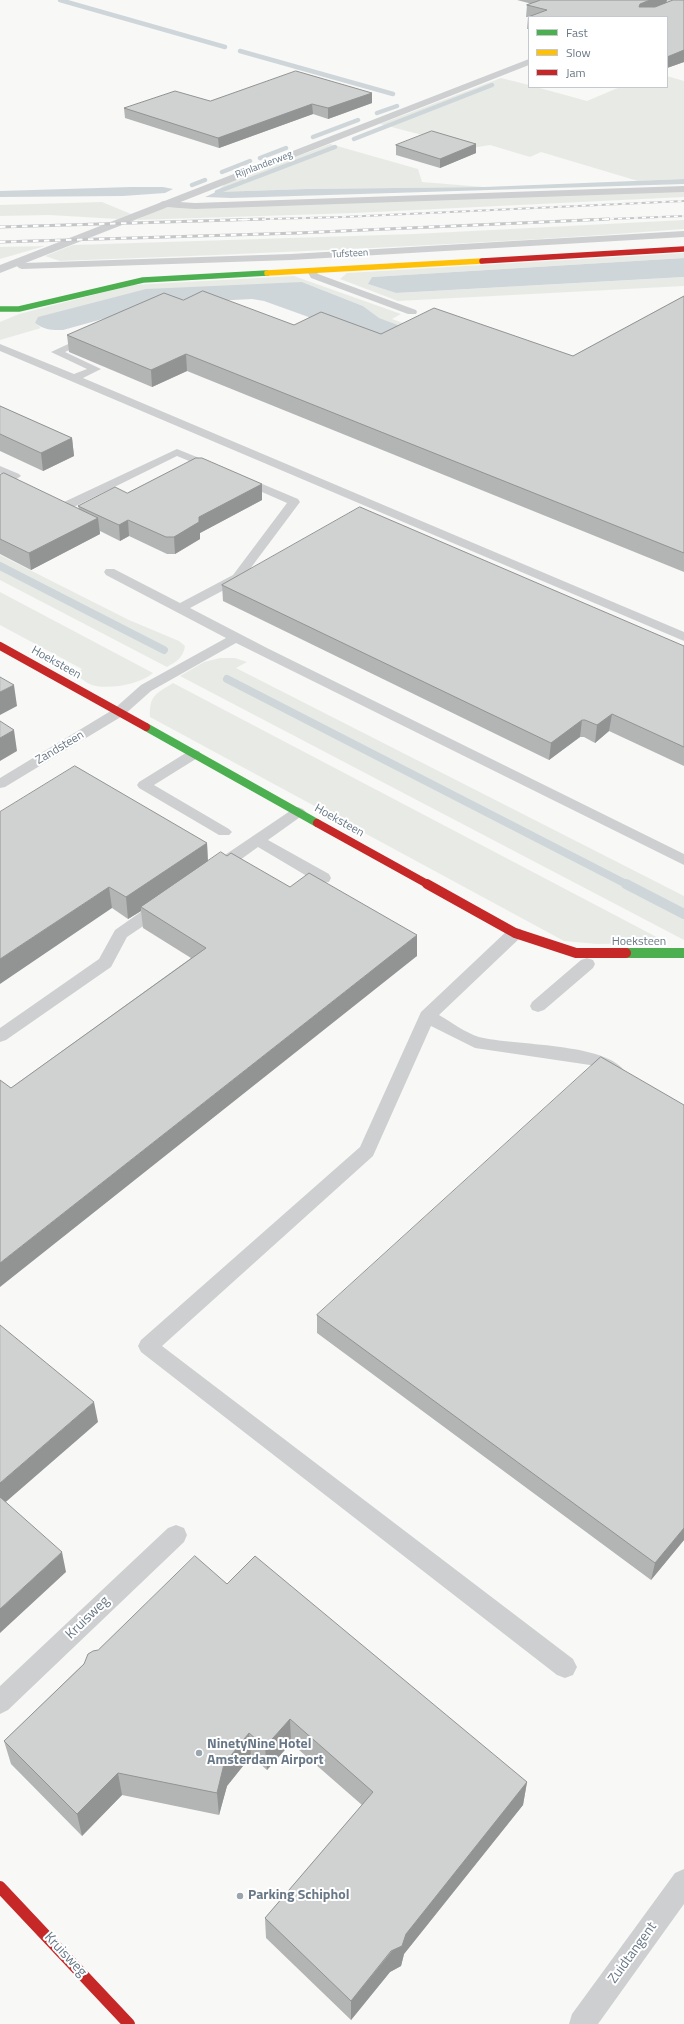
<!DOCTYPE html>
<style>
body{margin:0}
#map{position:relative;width:684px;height:2024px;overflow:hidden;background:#f8f8f7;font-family:"Titillium Web",sans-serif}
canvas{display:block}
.legend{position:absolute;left:528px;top:16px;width:140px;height:72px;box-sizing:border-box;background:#fff;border:1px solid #c3c9cf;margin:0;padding:5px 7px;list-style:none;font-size:12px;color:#687887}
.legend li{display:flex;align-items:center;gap:8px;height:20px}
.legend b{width:20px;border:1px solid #c3c9cf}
</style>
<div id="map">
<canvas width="684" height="2024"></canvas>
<ul class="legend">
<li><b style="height:5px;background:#4caf50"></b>Fast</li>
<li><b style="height:5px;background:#ffc107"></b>Slow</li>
<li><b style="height:5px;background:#c62828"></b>Jam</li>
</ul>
</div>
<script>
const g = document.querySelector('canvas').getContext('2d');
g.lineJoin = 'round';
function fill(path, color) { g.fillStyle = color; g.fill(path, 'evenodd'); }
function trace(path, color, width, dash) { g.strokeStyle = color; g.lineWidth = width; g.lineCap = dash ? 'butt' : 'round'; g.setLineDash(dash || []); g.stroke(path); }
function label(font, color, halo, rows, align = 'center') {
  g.font = font + ' "Titillium Web",sans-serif'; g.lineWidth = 4; g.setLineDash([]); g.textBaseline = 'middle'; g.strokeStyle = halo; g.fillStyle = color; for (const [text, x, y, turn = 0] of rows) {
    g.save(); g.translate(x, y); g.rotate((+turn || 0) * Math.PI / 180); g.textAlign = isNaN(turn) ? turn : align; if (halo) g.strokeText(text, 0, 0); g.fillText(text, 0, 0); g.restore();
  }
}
const green = new Path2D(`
 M 667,76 L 684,81 L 684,179 L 638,181 L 541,152 L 530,157 L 490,145 L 472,148 L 380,124 L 501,78 L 529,85 L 529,87 L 536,87 L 587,101 L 620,87 L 667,87 Z
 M 330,144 L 418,169 L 422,182 L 484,187 L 306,189 L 216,192 L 226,183 Z
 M 684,191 L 684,197 L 354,213 L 136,220 L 162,208 Z
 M 102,202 L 131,214 L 118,219 L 49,215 L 0,216 L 0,205 Z
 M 684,220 L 684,229 C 476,245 268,253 60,261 L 45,256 L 73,245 L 414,234 Z
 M 45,246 L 0,259 L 0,247 Z
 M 684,253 L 684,258 L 372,277 L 369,284 L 396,293 L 684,277 L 684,286 L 398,301 L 340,279 L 347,273 Z
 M 294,276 L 401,314 L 392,319 L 555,378 L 550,381 L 378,318 L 363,306 L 302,282 L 35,323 L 41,328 L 0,340 L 0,322 L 19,314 L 132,285 Z
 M 0,555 L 129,620 L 179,641 L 185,646 C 183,658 177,661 167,667 L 0,580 Z
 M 0,592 L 153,673 C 140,684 113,689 96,686 C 89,685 82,679 76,675 L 82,669 L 0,625 Z
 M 220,658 L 235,658 L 247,662 L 236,668 L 684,896 L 684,940 L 180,676 L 204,662 Z
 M 173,683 L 668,943 L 597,944 L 564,941 L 540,928 L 150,717 C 149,695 156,694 173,683 Z`);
const water = new Path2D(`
 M 684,179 L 684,184 L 231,198 L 205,197 L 216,192 L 306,189 L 484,187 Z
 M 131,187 L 163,187 L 173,189 L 165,193 L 123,196 L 0,197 L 0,191 Z
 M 684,258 L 684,277 L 396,293 L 368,284 L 372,277 Z
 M 302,282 L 363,306 L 379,318 L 684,431 L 684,452 L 264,301 L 252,299 L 157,304 L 63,330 C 52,330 44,330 35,323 L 38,317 L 146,289 Z`);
const streamFar2 = new Path2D(`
 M 60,0 L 225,47
 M 669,0 L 671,0
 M 240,51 L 393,94
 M 377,113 L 397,106
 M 313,137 L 358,120
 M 354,139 L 492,85
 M 260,158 L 286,148
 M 222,172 L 250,161
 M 192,185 L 205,180
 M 217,192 L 335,147`);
const streamFar1 = new Path2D(`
 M 0,566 L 164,650
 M 227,679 L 628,885`);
const stream = new Path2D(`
 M 626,884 L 684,914`);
const lane = new Path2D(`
 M 684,186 L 684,192 L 195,209 L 163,207 L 158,204 L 163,201 L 195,203 Z
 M 684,231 L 684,237 L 291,260 L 22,269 L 19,268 L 13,262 L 18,259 L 24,263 L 291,254 Z
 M 312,268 L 315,269 L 318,274 L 416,310 L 417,312 L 416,314 L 408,314 L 311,278 L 307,271 Z
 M 79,339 L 83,340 L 84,342 L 83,344 L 65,352 L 101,369 L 83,378 L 684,632 L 684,641 L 0,351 L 0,344 L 74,374 L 87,369 L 51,352 Z
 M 177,449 L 219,466 L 221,468 L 219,470 L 211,470 L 177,456 L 72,508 L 64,508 L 62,505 L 64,502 Z
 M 0,466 L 19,474 L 21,476 L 15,480 L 0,473 Z
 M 241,475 L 298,499 L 300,502 L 241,581 L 190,608 L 267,648 L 684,854 L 684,865 L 236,643 L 151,691 L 124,715 L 5,787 L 0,788 L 0,778 L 114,709 L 141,685 L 226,638 L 106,575 L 104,572 L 106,569 L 114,569 L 180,603 L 233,575 L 287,503 L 237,481 L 235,479 Z
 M 194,750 L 199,751 L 201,754 L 199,757 L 154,785 L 229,829 L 232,832 L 229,835 L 219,835 L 139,788 L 137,785 L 139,782 L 189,751 Z
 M 298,807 L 303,809 L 306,812 L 303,815 L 268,840 L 329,874 L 331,878 L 329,882 L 323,883 L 317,882 L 258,847 L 222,873 L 216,874 L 210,873 L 208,869 L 210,865 L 293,809 Z
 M 161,901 L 167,902 L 169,906 L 167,910 L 127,937 L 111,967 L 6,1040 L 0,1042 L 0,1028 L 99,959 L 115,930 L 155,902 Z
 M 515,928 L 521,929 L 523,933 L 521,937 L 439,1015 C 451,1022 466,1033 479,1037 C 513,1046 608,1042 626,1073 L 623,1077 L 617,1079 L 611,1077 L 590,1065 L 475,1048 L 431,1026 L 373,1156 L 162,1346 L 573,1659 L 577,1667 L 573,1675 L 565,1678 L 557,1675 L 141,1352 L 138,1346 L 141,1340 L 360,1147 L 421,1012 L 509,929 Z
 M 587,958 L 593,960 L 595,964 L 593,968 L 544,1010 L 538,1012 L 532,1010 L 530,1006 L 532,1002 L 581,960 Z
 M 176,1525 L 184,1528 L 187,1535 L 184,1542 L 8,1710 L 0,1714 L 0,1686 L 168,1528 Z
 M 684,1869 L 684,1904 L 598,2024 L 569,2024 L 572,2014 L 675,1873 Z`);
const street = new Path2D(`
 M 529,59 L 529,65 L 0,273 L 0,265 Z`);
const fastFar2 = new Path2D(`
 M 0,309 L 19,309 L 143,280 L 267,273`);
const fastFar1 = new Path2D(`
 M 146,727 L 317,823`);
const fast = new Path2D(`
 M 626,953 L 684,953`);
const slow = new Path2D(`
 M 267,273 L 482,261`);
const jamFar3 = new Path2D(`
 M 482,261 L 684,249`);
const jamFar2 = new Path2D(`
 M 0,646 L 146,727
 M 317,823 L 429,885`);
const jamFar1 = new Path2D(`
 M 427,884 L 515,933 L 576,953 L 626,953`);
const jam = new Path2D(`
 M 0,1887 L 129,2024`);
const railFar1 = new Path2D(`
 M 230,220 L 343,217 L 684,201
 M 586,220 L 684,216`);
const rail = new Path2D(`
 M 0,227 L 264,219
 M 0,242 L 298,233 L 609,219`);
const wall = new Path2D(`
 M 517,0 L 667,0 L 666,2 L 684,0 L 684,62 L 667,68 L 667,17 L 529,17 L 529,29 L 527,29 L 528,17 L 526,17 L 527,5 L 532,4 Z
 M 372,93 L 372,103 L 328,119 L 313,114 L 219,148 L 125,118 L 124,108 L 210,101 Z
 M 476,144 L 476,153 L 440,168 L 396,155 L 396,145 Z
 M 684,296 L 684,572 L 187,371 L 152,387 L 69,352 L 67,335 L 183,300 L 294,325 L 573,356 Z
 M 0,406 L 72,438 L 74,456 L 43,471 L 0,451 Z
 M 0,475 L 79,509 L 78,506 L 127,493 L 262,484 L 262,500 L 200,533 L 200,539 L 175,554 L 167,554 L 129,536 L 120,541 L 100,531 L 100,534 L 31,570 L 0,554 Z
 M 222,585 L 684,646 L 684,766 L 609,731 L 595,743 L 584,737 L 580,737 L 549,760 L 223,601 Z
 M 0,812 L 207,843 L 208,861 L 227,856 L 290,887 L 417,956 L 11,1088 L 191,958 L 143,928 L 141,911 L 128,919 L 112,908 Z
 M 684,1105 L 684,1540 L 651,1580 L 317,1333 L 317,1315 Z
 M 227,1584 L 527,1782 L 523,1805 L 404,1954 L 401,1966 L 390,1972 L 351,2020 L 266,1938 L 265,1918 L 362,1805 L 291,1743 L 267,1770 L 251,1756 L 227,1786 L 219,1815 L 122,1795 L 82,1836 L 11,1764 L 4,1741 L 98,1650 Z`);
const shadedWall = new Path2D(`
 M 650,0 L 667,0 L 666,4 L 638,16 L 640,4 Z
 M 684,50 L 684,62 L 667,68 L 667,57 Z
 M 372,93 L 372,103 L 328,119 L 328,108 Z
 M 312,104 L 313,114 L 219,148 L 218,138 Z
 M 476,144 L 476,153 L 440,168 L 440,159 Z
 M 186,354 L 187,371 L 152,387 L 151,370 Z
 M 72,438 L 74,456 L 43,471 L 41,453 Z
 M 262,484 L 262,500 L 200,533 L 200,539 L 175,554 L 174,537 L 199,517 Z
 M 98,518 L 100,534 L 31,570 L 29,553 Z
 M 128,520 L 129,536 L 120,541 L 119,525 Z
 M 14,685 L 17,706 L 0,715 L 0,692 Z
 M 612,714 L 609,731 L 595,743 L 597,725 Z
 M 582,720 L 580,737 L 549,760 L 551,743 Z
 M 14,730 L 17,751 L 0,761 L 0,738 Z
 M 207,843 L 208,865 L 141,907 L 141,911 L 128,919 L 126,897 Z
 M 109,887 L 112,908 L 0,984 L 0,959 Z
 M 417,935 L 417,956 L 0,1287 L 0,1263 Z
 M 94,1402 L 98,1422 L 0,1507 L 0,1483 Z
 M 684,1528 L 684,1540 L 651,1580 L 655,1563 Z
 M 62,1552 L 66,1572 L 0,1633 L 0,1609 Z
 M 290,1719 L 291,1743 L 267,1770 L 265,1747 Z
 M 249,1733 L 251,1756 L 227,1786 L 219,1815 L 217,1793 L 224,1764 Z
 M 118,1773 L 122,1795 L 82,1836 L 77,1814 Z
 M 527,1782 L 523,1805 L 404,1954 L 401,1966 L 390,1972 L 351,2020 L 351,2001 L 406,1934 Z`);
const building = new Path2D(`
 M 541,0 L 650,0 L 640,4 L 639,7 L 655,7 L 673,0 L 684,0 L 684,50 L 667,57 L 667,17 L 528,17 L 547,10 L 527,5 Z
 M 296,71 L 372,93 L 328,108 L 312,104 L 218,138 L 124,108 L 175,91 L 210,101 Z
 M 432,131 L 476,144 L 440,159 L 396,145 Z
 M 203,291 L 294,325 L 321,312 L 381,334 L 434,308 L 573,356 L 684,296 L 684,553 L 186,354 L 151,370 L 67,335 L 164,293 L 183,300 Z
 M 0,406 L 72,438 L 41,453 L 0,434 Z
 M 196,458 L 202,458 L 262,484 L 199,517 L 199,522 L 174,537 L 166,537 L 128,520 L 119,525 L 78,506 L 115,487 L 127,493 Z
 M 4,473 L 98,518 L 29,553 L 0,539 L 0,475 Z
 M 360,507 L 684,646 L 684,747 L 612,714 L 597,725 L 585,720 L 582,720 L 551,743 L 222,585 Z
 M 0,677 L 14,685 L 0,692 Z
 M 0,721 L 14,730 L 0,738 Z
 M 75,766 L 207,843 L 126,897 L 109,887 L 0,959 L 0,812 Z
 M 221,852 L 227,856 L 231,853 L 290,887 L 309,873 L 417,935 L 0,1263 L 0,1080 L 11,1088 L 206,948 L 141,907 Z
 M 601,1057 L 684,1105 L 684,1528 L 655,1563 L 317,1315 Z
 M 0,1325 L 94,1402 L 0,1483 Z
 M 0,1497 L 62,1552 L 0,1609 Z
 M 195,1556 L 227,1584 L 255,1556 L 527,1782 L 406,1934 L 402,1946 L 391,1951 L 351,2001 L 265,1918 L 373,1792 L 290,1719 L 265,1747 L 249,1733 L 224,1764 L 217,1793 L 118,1773 L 77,1814 L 4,1741 L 84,1664 L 88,1654 L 93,1651 L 98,1650 Z`);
const markers = [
 [199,1753,4,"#9aa5ae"],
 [240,1896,4,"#9aa5ae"]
];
const farStreetnames = [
 ["Rijnlanderweg",264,165,-21],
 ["Tufsteen",350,254,-3]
];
const streetNames = [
 ["Hoeksteen",56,663,29],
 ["Zandsteen",60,748,-31],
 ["Hoeksteen",339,821,29],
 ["Hoeksteen",639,942]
];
const nearStreetnames = [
 ["Kruisweg",88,1618,-44],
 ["Zuidtangent",633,1953,-54],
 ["Kruisweg",65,1955,47]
];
const nearPoinames = [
 ["NinetyNine Hotel",207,1745],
 ["Amsterdam Airport",207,1761],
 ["Parking Schiphol",248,1896]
];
fill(green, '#e8ebe5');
fill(water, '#cfd6d9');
trace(streamFar2, '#cfd6d9', 4.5);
trace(streamFar1, '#cfd6d9', 8);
trace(stream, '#cfd6d9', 10);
fill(lane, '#cecfd0');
fill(street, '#cecfd0');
trace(fastFar2, '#4caf50', 5.5);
trace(fastFar1, '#4caf50', 8);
trace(fast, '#4caf50', 10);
trace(slow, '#ffc107', 5.5);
trace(jamFar3, '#c62828', 5.5);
trace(jamFar2, '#c62828', 8);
trace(jamFar1, '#c62828', 10);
trace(jam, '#c62828', 12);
trace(railFar1, '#c4c6c7', 2);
trace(rail, '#c4c6c7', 3);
trace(railFar1, '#fff', 1.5, [4]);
trace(rail, '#fff', 2, [5.5]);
fill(wall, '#b3b5b5');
fill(shadedWall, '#929393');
fill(building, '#d0d2d2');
trace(building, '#929393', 1);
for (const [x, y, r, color] of markers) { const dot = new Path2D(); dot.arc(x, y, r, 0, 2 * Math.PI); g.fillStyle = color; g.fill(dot); trace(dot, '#fff', 1.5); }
label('10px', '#687887', '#fff', farStreetnames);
label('12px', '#687887', '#fff', streetNames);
label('14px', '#687887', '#fff', nearStreetnames);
label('bold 14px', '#687887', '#fff', nearPoinames, 'left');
</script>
